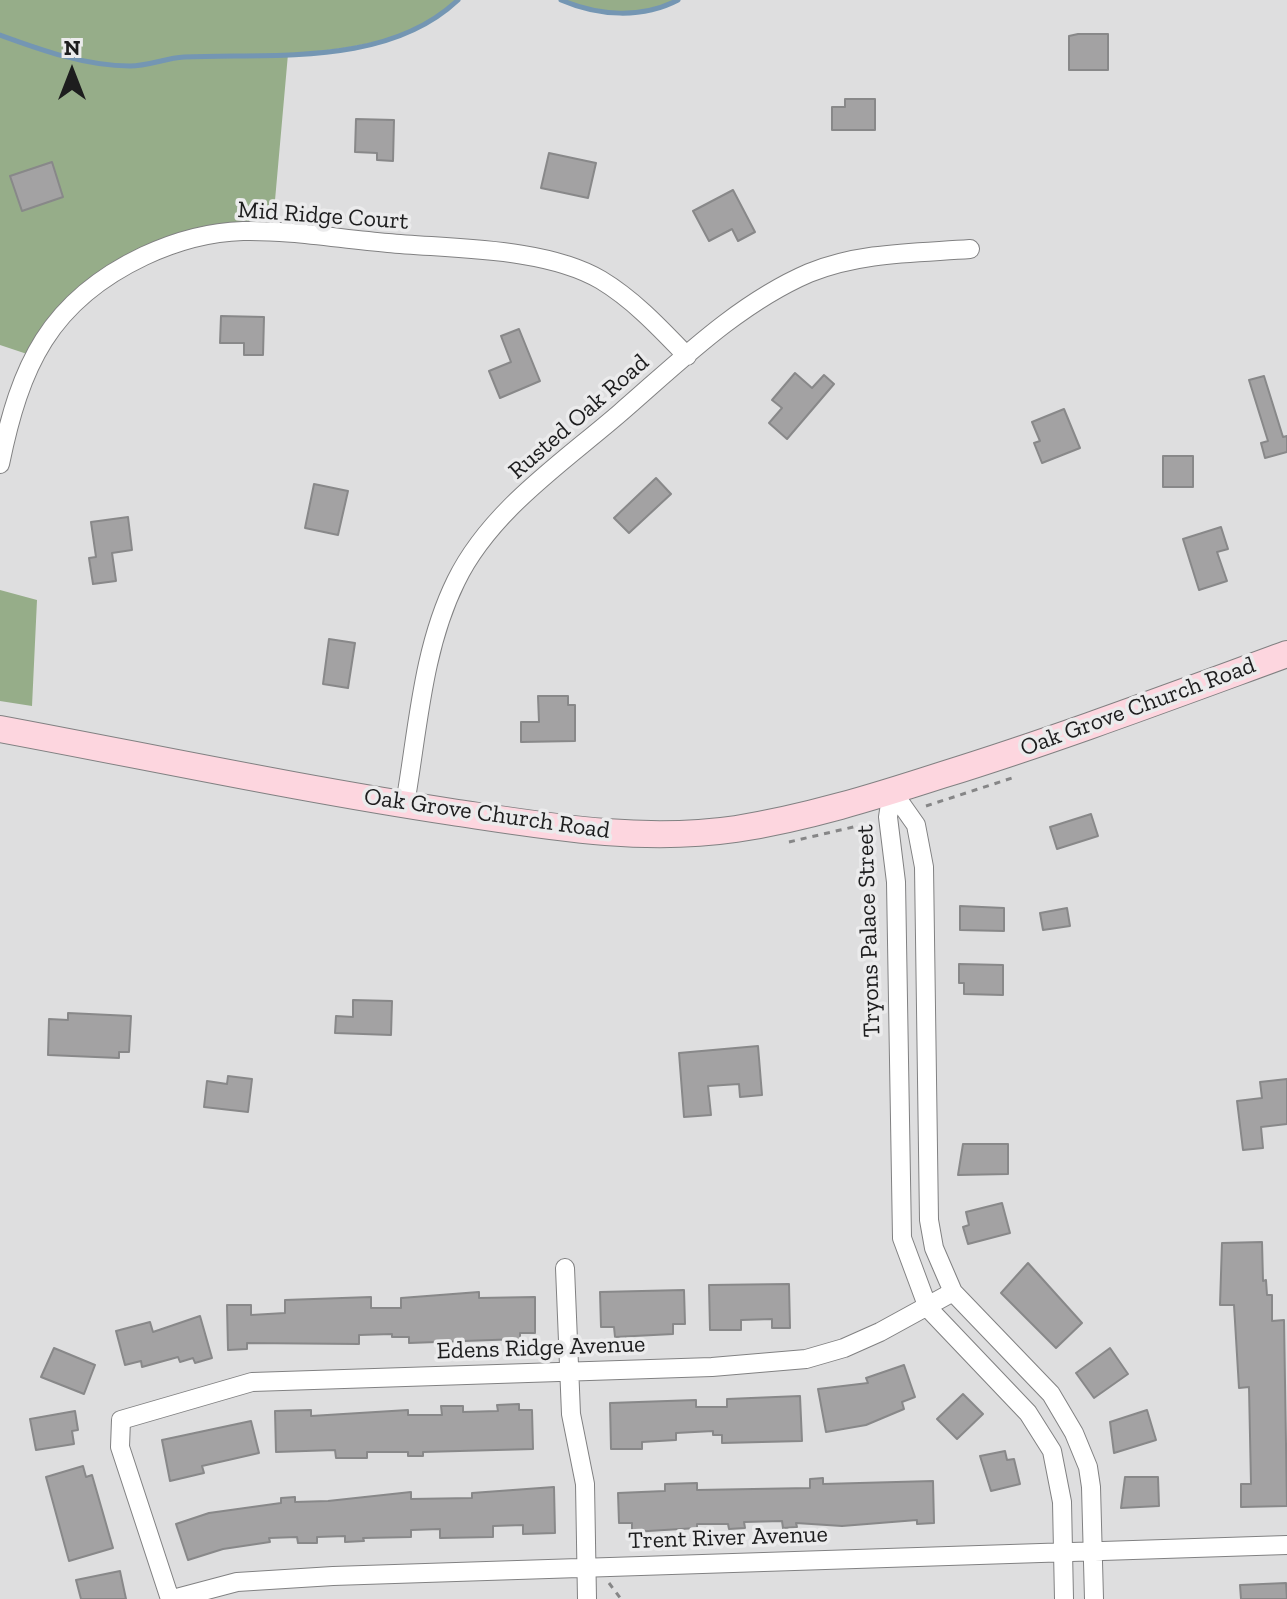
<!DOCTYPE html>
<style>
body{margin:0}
#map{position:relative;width:1287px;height:1599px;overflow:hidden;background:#dededf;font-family:"Zilla Slab",serif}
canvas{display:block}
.north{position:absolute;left:32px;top:32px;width:80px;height:80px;-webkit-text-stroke:6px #ebebec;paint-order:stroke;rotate:0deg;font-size:22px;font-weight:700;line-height:32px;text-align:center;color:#1d1d1e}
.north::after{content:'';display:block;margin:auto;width:28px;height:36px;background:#1d1d1e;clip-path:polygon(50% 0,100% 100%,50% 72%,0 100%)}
</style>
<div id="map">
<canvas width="1287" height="1599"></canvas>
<div class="north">N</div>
</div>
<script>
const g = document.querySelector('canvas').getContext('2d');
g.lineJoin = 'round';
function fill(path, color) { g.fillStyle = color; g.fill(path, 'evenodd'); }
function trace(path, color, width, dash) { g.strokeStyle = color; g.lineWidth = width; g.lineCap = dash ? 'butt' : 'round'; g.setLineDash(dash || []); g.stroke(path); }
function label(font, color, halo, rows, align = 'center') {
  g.font = font + ' "Zilla Slab",serif'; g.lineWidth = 7; g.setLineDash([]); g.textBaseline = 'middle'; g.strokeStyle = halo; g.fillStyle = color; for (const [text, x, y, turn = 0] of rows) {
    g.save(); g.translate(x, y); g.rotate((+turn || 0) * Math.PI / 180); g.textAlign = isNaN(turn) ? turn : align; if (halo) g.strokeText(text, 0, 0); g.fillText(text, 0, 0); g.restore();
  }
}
const forest = new Path2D(`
 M 0,0 L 458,0 C 413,43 346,49 288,54 L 272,234 L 243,231 L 118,269 L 33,356 L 0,345 Z
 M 561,0 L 678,0 C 642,19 598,16 561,0 Z
 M 0,590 L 37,600 L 32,706 L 0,701 Z`);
const stream = new Path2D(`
 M 561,0 C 598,16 642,19 678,0
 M 0,35 C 41,50 86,66 130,66 C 148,66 166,58 184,57 C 273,53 387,67 458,0`);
const building = new Path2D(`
 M 1078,34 L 1108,34 L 1108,70 L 1069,70 L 1069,36 Z
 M 845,99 L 875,99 L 875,130 L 832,130 L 832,107 L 845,107 Z
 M 356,119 L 394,120 L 393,161 L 377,160 L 377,153 L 355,152 Z
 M 549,153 L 596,163 L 588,198 L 541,188 Z
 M 52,162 L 63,197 L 22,211 L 10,176 Z
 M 733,190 L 755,232 L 738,241 L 732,229 L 709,241 L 693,211 Z
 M 221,316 L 264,317 L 263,355 L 244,355 L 244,343 L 220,343 Z
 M 519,329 L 540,381 L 500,398 L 489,371 L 511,362 L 501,336 Z
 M 795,373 L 812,388 L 824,375 L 834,384 L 787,439 L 769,423 L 782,408 L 772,400 Z
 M 1264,376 L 1283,437 L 1287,436 L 1287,452 L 1265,458 L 1261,443 L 1268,441 L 1249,380 Z
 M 1064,409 L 1080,448 L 1042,463 L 1034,443 L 1040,441 L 1032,422 Z
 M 1163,456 L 1193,456 L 1193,487 L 1163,487 Z
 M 656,478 L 671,494 L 629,533 L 614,518 Z
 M 314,484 L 348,491 L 338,535 L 305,528 Z
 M 128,517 L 132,550 L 112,553 L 116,581 L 93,584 L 89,558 L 96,557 L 91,522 Z
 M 1221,527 L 1228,549 L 1217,552 L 1227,581 L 1199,590 L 1183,539 Z
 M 329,639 L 355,643 L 348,688 L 323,684 Z
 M 538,696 L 568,696 L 568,705 L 575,705 L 575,741 L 521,742 L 521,722 L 539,722 Z
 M 1091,814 L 1098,836 L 1057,849 L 1050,827 Z
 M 960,906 L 1004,908 L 1004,931 L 960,930 Z
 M 1067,908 L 1070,926 L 1043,930 L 1040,913 Z
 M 959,964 L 1003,965 L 1003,995 L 964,994 L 964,983 L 959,983 Z
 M 353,1000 L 392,1001 L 391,1035 L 335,1033 L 336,1016 L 353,1017 Z
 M 68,1013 L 131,1016 L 129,1052 L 119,1052 L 119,1058 L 48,1055 L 49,1019 L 68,1020 Z
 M 758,1046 L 762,1095 L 740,1097 L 739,1084 L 708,1086 L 711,1115 L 684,1117 L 679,1053 Z
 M 228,1076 L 252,1079 L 248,1112 L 204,1107 L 207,1081 L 227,1084 Z
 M 1287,1079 L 1287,1124 L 1261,1127 L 1263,1148 L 1243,1150 L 1237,1101 L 1262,1098 L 1260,1082 Z
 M 963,1144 L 1008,1144 L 1008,1174 L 958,1175 Z
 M 1002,1203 L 1010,1233 L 968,1244 L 963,1227 L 969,1225 L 966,1212 Z
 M 1262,1242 L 1263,1281 L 1266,1280 L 1267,1295 L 1272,1295 L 1272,1321 L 1284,1320 L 1287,1506 L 1241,1507 L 1241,1484 L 1251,1484 L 1249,1387 L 1239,1388 L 1234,1305 L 1220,1305 L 1222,1243 Z
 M 1028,1263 L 1082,1323 L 1056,1348 L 1001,1293 Z
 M 789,1284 L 790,1328 L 772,1328 L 772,1319 L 741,1320 L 741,1330 L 710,1330 L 709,1285 Z
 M 684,1290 L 685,1324 L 673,1324 L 673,1334 L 615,1337 L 614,1327 L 601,1327 L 600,1292 Z
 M 479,1292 L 479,1298 L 535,1297 L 535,1333 L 520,1333 L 520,1339 L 409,1343 L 409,1337 L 392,1337 L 392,1334 L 359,1335 L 359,1344 L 247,1343 L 247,1349 L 228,1350 L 227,1305 L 251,1305 L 251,1315 L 285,1313 L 285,1300 L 371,1297 L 371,1308 L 401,1308 L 401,1298 Z
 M 200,1316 L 212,1358 L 195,1363 L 193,1358 L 180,1362 L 178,1357 L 142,1367 L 141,1361 L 125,1365 L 116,1331 L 150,1322 L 153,1332 Z
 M 54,1348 L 95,1365 L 84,1394 L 41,1377 Z
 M 1110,1348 L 1128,1374 L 1094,1398 L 1076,1373 Z
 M 904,1365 L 915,1397 L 902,1402 L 904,1409 L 866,1425 L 826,1432 L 818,1389 L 868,1383 L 866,1378 Z
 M 963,1394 L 983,1414 L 957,1439 L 937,1419 Z
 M 800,1396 L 802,1441 L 722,1443 L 722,1435 L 713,1435 L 713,1431 L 676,1433 L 676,1440 L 642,1442 L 642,1449 L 611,1449 L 610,1403 L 696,1400 L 696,1407 L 727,1407 L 727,1399 Z
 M 519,1404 L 519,1410 L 532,1410 L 533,1449 L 423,1452 L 423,1456 L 408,1456 L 408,1452 L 367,1452 L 367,1458 L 336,1458 L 335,1450 L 276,1452 L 275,1411 L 311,1410 L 311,1416 L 408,1410 L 408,1415 L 442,1415 L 441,1406 L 463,1406 L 463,1412 L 498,1411 L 497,1405 Z
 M 1147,1410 L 1156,1440 L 1114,1453 L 1110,1422 Z
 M 75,1411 L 78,1430 L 72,1431 L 74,1444 L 36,1450 L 30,1419 Z
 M 251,1421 L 259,1453 L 202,1466 L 204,1473 L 170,1481 L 162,1440 Z
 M 1005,1451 L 1007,1460 L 1014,1459 L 1020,1484 L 991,1491 L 980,1456 Z
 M 83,1466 L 86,1477 L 92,1475 L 113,1548 L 69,1561 L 46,1477 Z
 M 1125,1477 L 1158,1477 L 1159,1506 L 1121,1508 Z
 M 823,1478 L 823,1484 L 933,1481 L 934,1523 L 917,1524 L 917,1520 L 842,1526 L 796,1523 L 797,1527 L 783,1528 L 782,1521 L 744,1522 L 745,1528 L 729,1529 L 728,1524 L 697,1524 L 697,1528 L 632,1532 L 632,1523 L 619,1523 L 618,1493 L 665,1491 L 665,1484 L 697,1483 L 697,1490 L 810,1488 L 810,1479 Z
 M 554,1487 L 555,1533 L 523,1534 L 523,1525 L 493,1526 L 493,1537 L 440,1538 L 440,1529 L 411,1530 L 411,1537 L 363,1538 L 364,1541 L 345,1542 L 345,1536 L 317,1537 L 317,1543 L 298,1543 L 297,1537 L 269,1538 L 270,1542 L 223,1549 L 188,1560 L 176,1524 L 209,1513 L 281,1503 L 281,1498 L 295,1497 L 295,1502 L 328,1501 L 411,1492 L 411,1499 L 472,1498 L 472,1493 Z
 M 120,1571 L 126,1599 L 81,1599 L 76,1580 Z
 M 1286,1583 L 1287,1599 L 1241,1599 L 1240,1585 Z`);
const path = new Path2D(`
 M 926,806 L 1012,778
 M 789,842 L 866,824
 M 609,1583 L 621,1599`);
const street = new Path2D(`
 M 0,464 C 20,366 49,301 144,256 C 174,242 209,232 243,231 C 290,230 340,239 388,243 C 452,249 545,247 601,280 C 634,300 660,328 687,356
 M 892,791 L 916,825 L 924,867 L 929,1220 L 934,1248 L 953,1292 L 1051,1394 L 1074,1433 L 1088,1467 L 1091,1487 L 1094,1599
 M 892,791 L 888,817 L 896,882 L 902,1238 L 928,1308 L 1028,1413 L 1052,1451 L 1062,1502 L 1064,1599
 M 405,804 C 418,730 422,650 456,581 C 490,511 562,463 620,413 C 678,363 737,304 809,273 C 860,252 916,253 970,249
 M 565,1268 L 571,1414 L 585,1484 L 587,1599
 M 170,1599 L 120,1447 L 121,1420 L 252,1382 L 712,1367 L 806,1359 L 844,1348 L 880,1332 L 953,1292
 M 173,1599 L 237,1582 L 333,1576 L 1287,1545`);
const secondary = new Path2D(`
 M 0,729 C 150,757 300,789 452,812 C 546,826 640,843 736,829 C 806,818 874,797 942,775 C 1058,739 1172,696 1287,654`);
const streetNames = [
 ["Mid Ridge Court",323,216,4],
 ["Rusted Oak Road",579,417,-41],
 ["Oak Grove Church Road",1138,707,-20],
 ["Oak Grove Church Road",487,814,8],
 ["Tryons Palace Street",869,931,-92],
 ["Edens Ridge Avenue",541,1348,-2],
 ["Trent River Avenue",728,1538,-2]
];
fill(forest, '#96ad89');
trace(stream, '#7496b3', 5);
fill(building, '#a3a2a3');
trace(building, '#888889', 2);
trace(street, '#818182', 20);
trace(secondary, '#818182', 28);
trace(path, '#868687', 3, [6, 6]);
trace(street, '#fff', 18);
trace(secondary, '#fdd6df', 26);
label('24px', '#1d1d1e', '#ebebec', streetNames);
</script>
